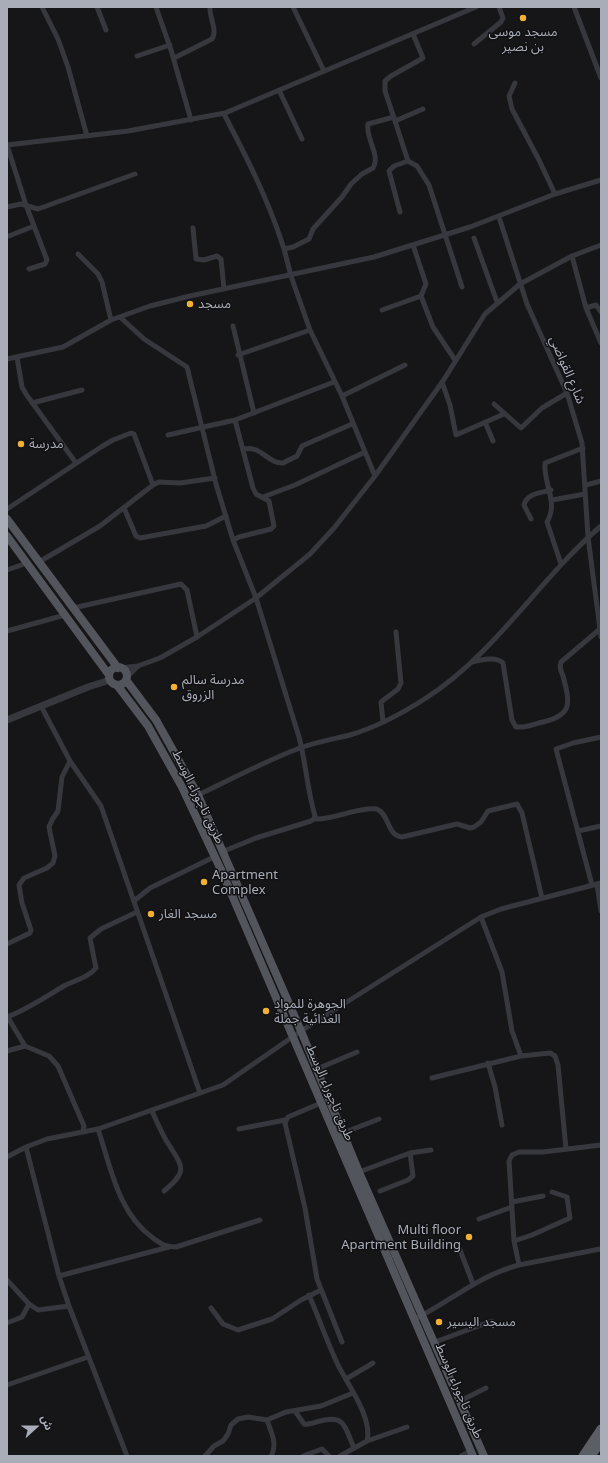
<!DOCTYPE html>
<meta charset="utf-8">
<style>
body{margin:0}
#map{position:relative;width:608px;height:1463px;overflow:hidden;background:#161618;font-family:"Noto Sans","Noto Sans Arabic",sans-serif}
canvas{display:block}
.frame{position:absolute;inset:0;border:8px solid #a8adb8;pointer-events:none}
.north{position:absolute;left:16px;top:1407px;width:40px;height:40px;-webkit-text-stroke:3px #111113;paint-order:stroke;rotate:69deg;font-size:11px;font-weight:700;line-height:16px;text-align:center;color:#a8adb8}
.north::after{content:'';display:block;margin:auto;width:14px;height:18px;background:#a8adb8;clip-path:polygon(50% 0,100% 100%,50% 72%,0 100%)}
</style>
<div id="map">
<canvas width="608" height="1463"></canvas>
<div class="frame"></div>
<div class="north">ش</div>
</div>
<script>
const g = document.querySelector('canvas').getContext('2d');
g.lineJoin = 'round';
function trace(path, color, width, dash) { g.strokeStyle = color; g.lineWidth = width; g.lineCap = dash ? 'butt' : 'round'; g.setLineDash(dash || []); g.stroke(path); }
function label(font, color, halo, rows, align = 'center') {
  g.font = font + ' "Noto Sans","Noto Sans Arabic",sans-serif'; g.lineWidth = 3; g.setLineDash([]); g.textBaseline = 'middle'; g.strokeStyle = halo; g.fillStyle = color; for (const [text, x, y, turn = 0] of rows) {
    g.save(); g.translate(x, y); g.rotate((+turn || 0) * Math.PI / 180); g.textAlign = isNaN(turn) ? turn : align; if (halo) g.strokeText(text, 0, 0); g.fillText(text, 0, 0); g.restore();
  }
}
const minor = new Path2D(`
 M 42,7 L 58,39 L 68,67 L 87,136
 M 97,7 L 106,30
 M 156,7 L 171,50 L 191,120
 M 293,7 L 324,71
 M 574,7 L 601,78
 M 474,44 L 501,22 L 503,18 L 499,7
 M 137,56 L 170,45
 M 174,58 L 212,39 C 218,30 209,18 210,7
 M 515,83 L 509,96 L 512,109 L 539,160 L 555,194
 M 279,90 L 302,139
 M 224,114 C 247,158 269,201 284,249
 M 395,121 L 385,91 L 385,81 L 391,76 L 423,58 L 413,34
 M 7,145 L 128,131 L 225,113 L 476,7
 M 7,145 L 26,205 L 47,260 L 45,264 L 29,269
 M 408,161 L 395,121 L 423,109
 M 7,207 L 21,204 L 38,209 L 135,174
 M 400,212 L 389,171 L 394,166 L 408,161 L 417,166 L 429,185 L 462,287
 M 499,217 L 527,304 L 567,393 L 582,443 L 588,537 L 601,637
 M 193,228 L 196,259 L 204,260 L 217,256 L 221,259 L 224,289
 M 9,236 L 34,226
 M 474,238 L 497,302
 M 413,245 L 426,284 L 421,296 L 433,327 L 455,360
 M 78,254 L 98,274 L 102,282 L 111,320
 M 572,256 L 586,308 L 601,343
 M 586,308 L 596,305 L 601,312
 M 382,310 L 421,296
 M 120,317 L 144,339 L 187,367 L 216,484 L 233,540
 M 233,326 L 254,413
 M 238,355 L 310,330
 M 17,357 L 22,387 L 26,394 L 76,463
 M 7,359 L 63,347 L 111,320 L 150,306 L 190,296 L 374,257 L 470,227 L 555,194 L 601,180
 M 442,382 L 450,405 L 456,435 L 504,414
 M 342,396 L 405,365
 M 32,403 L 82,390
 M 494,404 L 521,428 L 542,408 L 567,393
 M 485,422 L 493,441
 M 168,435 L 235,420 L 334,382
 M 244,449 C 261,445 268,464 283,463 L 297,456 L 302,446 L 352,424
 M 375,476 L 342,396 L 310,330 L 291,276 L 284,249 L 293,247 L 309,239 L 313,229 L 342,197 L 351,184 L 362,174 L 373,168 C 381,155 365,138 368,124 L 394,117
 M 586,485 L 601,481
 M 263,497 L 295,485 L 365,452
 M 552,500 L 585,494
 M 124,508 L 136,536 L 140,538 L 206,526 L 226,516
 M 7,509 L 101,447 L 113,440 L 131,433 L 134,434 L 153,485
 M 531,519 L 524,505 C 527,493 541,493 551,490
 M 39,562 L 100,526 L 153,485 L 159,482 L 180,483 L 215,478
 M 561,564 L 547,522 C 559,502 543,484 545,463 L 583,448
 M 7,570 L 27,563
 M 73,608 L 181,584 L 187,590 L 197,637
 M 7,631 L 65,615
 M 472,662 C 481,660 496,656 503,663 L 512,720 L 516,727 C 525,728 534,724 543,722 C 573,715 570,703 563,676 C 561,671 559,667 561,662 L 600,629
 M 120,668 L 138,666 L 160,658 L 197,637 L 256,598 L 310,554 L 334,528 L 375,476 L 443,381 L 485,314 L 520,284 L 572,256 L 601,245
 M 126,678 L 138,666
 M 41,706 L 70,761 L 101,806 L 200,1093
 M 383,722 L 381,702 L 398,689 L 401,683 L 396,632
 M 198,795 C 232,779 265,761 300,748 C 316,742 334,739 350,735 C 377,727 403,713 426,698 C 496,653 539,579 601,526
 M 314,819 C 335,820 356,807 377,809 C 390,815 387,836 402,837 L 457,824 L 470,828 L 474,827 L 481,822 L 488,811 L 517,804 L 522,813 L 542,898
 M 578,831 L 601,826
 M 224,851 L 256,838 L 311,821 L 314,819 L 315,816 C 307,789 306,763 299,737 L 256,598 L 233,540 L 239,537 L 271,529 L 274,526 L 269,501 L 256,494 L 253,488 L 235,420
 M 597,884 L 601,911
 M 592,885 L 556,749 L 573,743 L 601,737
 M 134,901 L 150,888 L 214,857
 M 481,917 L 502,972 L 512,1031 L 521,1056 L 550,1053 L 555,1056 L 558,1065 L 566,1149
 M 7,944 L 30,933 L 31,930 L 22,903 L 19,885 L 24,878 L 47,868 L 53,863 L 55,856 L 49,827 L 52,820 L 58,811 L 62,777 L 70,761
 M 7,1016 L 25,1046 L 49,1056 L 58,1066 L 84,1126 L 83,1131
 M 7,1017 C 28,1009 45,997 64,986 C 75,980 88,978 96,968 L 90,938 L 101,929 L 137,912
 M 7,1051 L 25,1046
 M 488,1063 L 495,1087 L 502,1125
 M 317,1069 L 357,1052
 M 432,1078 L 521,1056
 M 321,1103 L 288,1117 L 285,1123 L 305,1208 L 317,1279 L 342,1342
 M 152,1111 C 157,1122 162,1135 169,1145 C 184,1168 187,1172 164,1191
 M 98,1129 C 111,1168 118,1213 153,1238 C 161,1244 166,1247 176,1247 L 260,1220
 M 239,1129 L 285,1120
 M 343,1133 L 379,1119
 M 26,1147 L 59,1276 L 69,1306
 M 410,1153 L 431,1150
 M 7,1157 L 26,1147 L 47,1139 L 98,1129 L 223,1085 L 301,1031 L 481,917 L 501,909 L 601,883
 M 359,1172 L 410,1153 L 413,1176 L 408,1180 L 380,1191
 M 512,1202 L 543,1196
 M 479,1219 L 512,1207
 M 514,1241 L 532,1235 L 570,1218 L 567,1197 L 552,1192
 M 460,1250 L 473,1284
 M 519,1265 L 600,1249
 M 59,1276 L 169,1247
 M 7,1280 L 29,1304 L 38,1310 L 69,1306 L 127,1456
 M 309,1295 C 319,1318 327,1342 338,1365 C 348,1385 373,1418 367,1441 L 340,1456
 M 211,1308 L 223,1324 L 238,1330 L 272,1319 L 301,1300 L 321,1290
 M 415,1319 C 451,1301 480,1275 519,1265 L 514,1241 L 509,1161 L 512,1155 L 519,1152 L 543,1152 L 601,1145
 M 7,1323 L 22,1317 L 29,1304
 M 435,1342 L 492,1321
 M 346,1379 L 373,1363
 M 7,1385 L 88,1357
 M 460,1401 L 486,1388
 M 295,1411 L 304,1424 C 310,1425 315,1422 320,1421 C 346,1414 345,1428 354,1448
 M 267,1420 C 271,1432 278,1444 271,1456
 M 367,1441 L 407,1427
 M 205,1456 L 214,1446 L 223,1441 L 228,1434 L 231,1425 L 238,1419 L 248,1417 L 267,1420 L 286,1412 L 321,1406 L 353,1393
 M 303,1456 L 322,1449 L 329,1456
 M 461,1456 L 471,1451`);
const tertiary = new Path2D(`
 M 7,720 L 88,687 L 110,680`);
const primary = new Path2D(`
 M 7,519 L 118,668
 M 7,536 L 109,675
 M109 676a9 9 0 1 1 18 0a9 9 0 1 1-18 0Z
 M 126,680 L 156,720 L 198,795 L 301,1031 L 359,1172 L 484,1456
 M 117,685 L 148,726 L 182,787 L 222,872 L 473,1456`);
const trunk = new Path2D(`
 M 583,1456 L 601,1429
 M 591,1456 L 601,1442`);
const markers = [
 [523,18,4,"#f2b134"],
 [190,304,4,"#f2b134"],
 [21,444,4,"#f2b134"],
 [174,687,4,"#f2b134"],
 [204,882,4,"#f2b134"],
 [151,914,4,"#f2b134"],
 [266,1011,4,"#f2b134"],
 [469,1237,4,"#f2b134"],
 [439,1322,4,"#f2b134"]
];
const poiNames = [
 ["مسجد موسى",523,32,"center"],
 ["بن نصير",523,47,"center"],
 ["مسجد",198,304],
 ["مدرسة",29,444],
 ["مدرسة سالم",182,680],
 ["الزروق",182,695],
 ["Apartment",212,875],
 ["Complex",212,890],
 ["مسجد الغار",159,914],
 ["الجوهرة للمواد",274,1004],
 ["الغذائية جملة",274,1019],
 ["Multi floor",461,1230,"right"],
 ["Apartment Building",461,1245,"right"],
 ["مسجد اليسير",447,1322]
];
const streetNames = [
 ["شارع القواضي",567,370,67],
 ["طريق تاجوراء الوسط",198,797,64],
 ["طريق تاجوراء الوسط",330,1093,67],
 ["طريق تاجوراء الوسط",459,1391,67]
];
trace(minor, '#37383d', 5);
trace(tertiary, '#37383d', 7);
trace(primary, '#53555c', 8);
trace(trunk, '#5b5e65', 9);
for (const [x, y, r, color] of markers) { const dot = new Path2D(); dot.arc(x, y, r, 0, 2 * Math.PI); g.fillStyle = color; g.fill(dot); trace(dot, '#111113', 1.5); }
label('13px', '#a8adb8', '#111113', poiNames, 'left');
label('13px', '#a8adb8', '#111113', streetNames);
</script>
